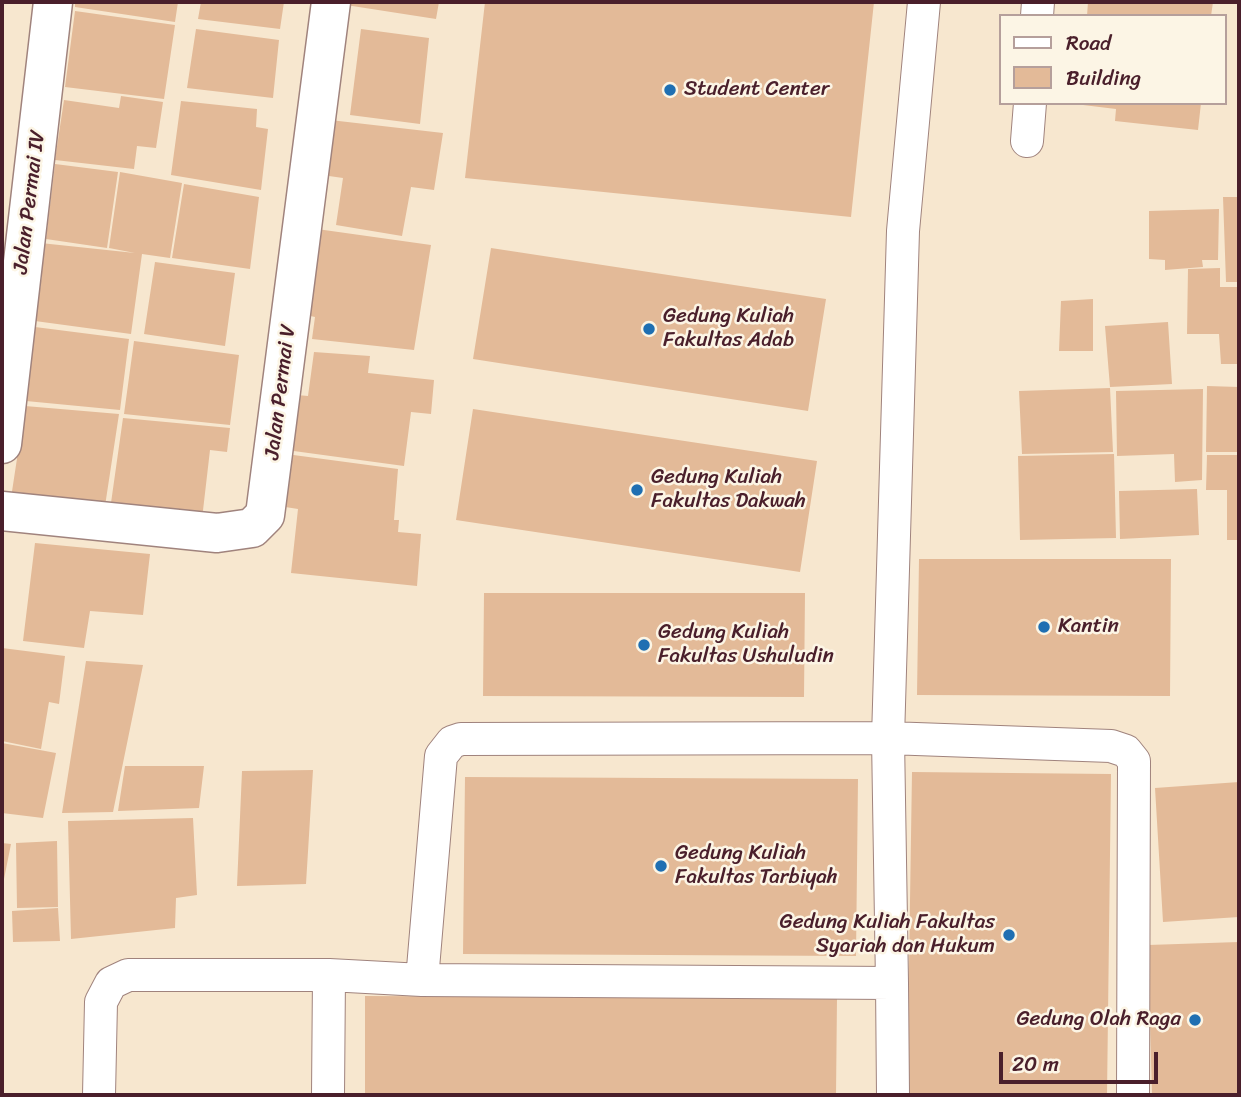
<!DOCTYPE html>
<style>
body{margin:0}
#map{position:relative;width:1241px;height:1097px;overflow:hidden;background:#f7e7cf;font-family:Sriracha,sans-serif}
canvas{display:block}
.frame{position:absolute;inset:0;border:4px solid #4a1f2b;pointer-events:none}
.legend{position:absolute;left:999px;top:14px;width:228px;height:91px;box-sizing:border-box;background:#fcf5e5;border:2px solid #b59f9b;margin:0;padding:9px 12px;list-style:none;font-size:21px;color:#4a1f2b}
.legend li{display:flex;align-items:center;gap:14px;height:35px}
.legend b{width:35px;border:2px solid #b59f9b}
.scale{position:absolute;left:999px;top:1052px;width:159px;height:32px;box-sizing:border-box;border:4px solid #4a1f2b;border-top:0;padding-left:9px;font-size:21px;line-height:24px;white-space:nowrap;color:#4a1f2b;-webkit-text-stroke:5px #fcf5e5;paint-order:stroke}
</style>
<div id="map">
<canvas width="1241" height="1097"></canvas>
<div class="frame"></div>
<ul class="legend">
<li><b style="height:9px;background:#fff"></b>Road</li>
<li><b style="height:19px;background:#e3ba98"></b>Building</li>
</ul>
<div class="scale">20 m</div>
</div>
<script>
const g = document.querySelector('canvas').getContext('2d');
g.lineJoin = 'round';
function fill(path, color) { g.fillStyle = color; g.fill(path, 'evenodd'); }
function trace(path, color, width, dash) { g.strokeStyle = color; g.lineWidth = width; g.lineCap = dash ? 'butt' : 'round'; g.setLineDash(dash || []); g.stroke(path); }
function label(font, color, halo, rows, align = 'center') {
  g.font = font + ' Sriracha,sans-serif'; g.lineWidth = 5; g.setLineDash([]); g.textBaseline = 'middle'; g.strokeStyle = halo; g.fillStyle = color; for (const [text, x, y, turn = 0] of rows) {
    g.save(); g.translate(x, y); g.rotate((+turn || 0) * Math.PI / 180); g.textAlign = isNaN(turn) ? turn : align; if (halo) g.strokeText(text, 0, 0); g.fillText(text, 0, 0); g.restore();
  }
}
const building = new Path2D(`
 M 75,2 L 178,2 L 175,22 L 75,7 Z
 M 201,2 L 284,2 L 280,29 L 198,19 Z
 M 333,2 L 439,2 L 436,19 L 333,3 Z
 M 485,2 L 874,2 L 851,217 L 465,178 Z
 M 1088,2 L 1213,2 L 1211,16 L 1087,16 Z
 M 75,11 L 175,25 L 164,99 L 65,87 Z
 M 196,29 L 279,40 L 273,98 L 187,88 Z
 M 361,29 L 429,38 L 420,124 L 350,115 Z
 M 121,96 L 163,102 L 156,148 L 137,146 L 134,169 L 55,160 L 64,100 L 119,108 Z
 M 181,101 L 257,109 L 256,127 L 268,129 L 261,190 L 171,175 Z
 M 1083,103 L 1201,103 L 1198,130 L 1115,121 L 1116,109 L 1083,105 Z
 M 330,120 L 443,133 L 434,190 L 411,187 L 402,236 L 336,225 L 343,178 L 322,175 Z
 M 55,164 L 118,172 L 107,248 L 46,239 Z
 M 120,172 L 182,183 L 170,258 L 142,254 L 131,334 L 35,321 L 42,275 L 28,273 L 31,242 L 135,253 L 109,248 Z
 M 184,184 L 259,197 L 250,269 L 172,258 Z
 M 1223,197 L 1239,197 L 1239,282 L 1226,282 Z
 M 1219,209 L 1218,260 L 1202,260 L 1203,267 L 1165,270 L 1165,260 L 1149,259 L 1149,211 Z
 M 317,229 L 431,245 L 414,350 L 312,339 L 315,317 L 306,315 Z
 M 491,248 L 826,299 L 808,411 L 473,359 Z
 M 155,262 L 235,273 L 225,346 L 144,334 Z
 M 1220,268 L 1220,287 L 1239,287 L 1239,364 L 1221,364 L 1219,334 L 1187,334 L 1188,269 Z
 M 1093,299 L 1093,351 L 1059,351 L 1061,301 Z
 M 1168,322 L 1172,384 L 1110,387 L 1105,326 Z
 M 35,327 L 129,339 L 120,410 L 26,401 Z
 M 134,341 L 239,355 L 230,425 L 124,414 Z
 M 314,352 L 370,356 L 368,373 L 434,380 L 431,414 L 411,412 L 404,466 L 279,449 L 286,394 L 308,396 Z
 M 1207,386 L 1239,387 L 1239,452 L 1206,452 Z
 M 1110,388 L 1113,452 L 1022,454 L 1019,391 Z
 M 1203,389 L 1202,480 L 1175,482 L 1174,454 L 1117,456 L 1116,391 Z
 M 25,406 L 119,414 L 105,506 L 11,498 Z
 M 473,409 L 817,461 L 800,572 L 456,520 Z
 M 123,418 L 230,428 L 227,452 L 210,450 L 202,519 L 110,510 Z
 M 286,454 L 398,469 L 394,520 L 399,520 L 398,532 L 421,534 L 417,586 L 291,573 L 298,509 L 279,506 Z
 M 1114,454 L 1116,538 L 1020,540 L 1018,456 Z
 M 1207,455 L 1239,455 L 1239,540 L 1227,540 L 1227,490 L 1206,490 Z
 M 1197,489 L 1199,535 L 1120,539 L 1119,491 Z
 M 35,543 L 150,554 L 143,615 L 90,611 L 84,648 L 23,641 Z
 M 919,559 L 1171,559 L 1170,696 L 917,695 Z
 M 484,593 L 805,593 L 804,697 L 483,696 Z
 M 2,648 L 65,656 L 59,704 L 49,702 L 41,749 L 2,741 Z
 M 86,661 L 143,665 L 113,812 L 62,813 Z
 M 2,743 L 56,753 L 43,818 L 2,813 Z
 M 125,766 L 204,766 L 199,808 L 118,811 Z
 M 313,770 L 306,884 L 237,886 L 242,771 Z
 M 912,772 L 1111,774 L 1107,1095 L 907,1095 Z
 M 465,777 L 858,779 L 856,956 L 463,954 Z
 M 1239,782 L 1239,917 L 1163,922 L 1155,788 Z
 M 193,818 L 197,895 L 176,898 L 175,928 L 71,939 L 68,821 Z
 M 57,841 L 58,907 L 17,908 L 16,843 Z
 M 2,843 L 11,844 L 3,884 L 2,883 Z
 M 58,908 L 60,941 L 13,942 L 12,911 Z
 M 1239,942 L 1239,1095 L 1152,1095 L 1148,945 Z
 M 365,996 L 837,998 L 836,1095 L 365,1095 Z`);
const service = new Path2D(`
 M 1037,16 L 1038,2
 M 1027,141 L 1030,103
 M 422,980 L 441,756 L 452,742 L 461,739 L 888,738 L 1111,746 L 1126,751 L 1134,761 L 1133,1095
 M 892,983 L 888,738 L 903,231 L 924,2
 M 99,1095 L 101,1002 L 111,983 L 128,975 L 329,975 L 422,980 L 892,983 L 893,1095
 M 328,1095 L 329,975`);
const minor = new Path2D(`
 M 2,444 L 53,2
 M 2,511 L 217,533 L 252,528 L 265,515 L 331,2`);
const markers = [
 [670,90,7,"#1f6fb2"],
 [649,329,7,"#1f6fb2"],
 [637,490,7,"#1f6fb2"],
 [1044,627,7,"#1f6fb2"],
 [644,645,7,"#1f6fb2"],
 [661,866,7,"#1f6fb2"],
 [1009,935,7,"#1f6fb2"],
 [1195,1020,7,"#1f6fb2"]
];
const poiNames = [
 ["Student Center",684,90],
 ["Gedung Kuliah",663,317],
 ["Fakultas Adab",663,341],
 ["Gedung Kuliah",651,478],
 ["Fakultas Dakwah",651,502],
 ["Kantin",1058,627],
 ["Gedung Kuliah",658,633],
 ["Fakultas Ushuludin",658,657],
 ["Gedung Kuliah",675,854],
 ["Fakultas Tarbiyah",675,878],
 ["Gedung Kuliah Fakultas",995,923,"right"],
 ["Syariah dan Hukum",995,947,"right"],
 ["Gedung Olah Raga",1181,1020,"right"]
];
const streetNames = [
 ["Jalan Permai IV",30,202,-83],
 ["Jalan Permai V",281,392,-83]
];
fill(building, '#e3ba98');
trace(service, '#a0837d', 34);
trace(minor, '#a0837d', 41);
trace(service, '#fff', 32);
trace(minor, '#fff', 38);
for (const [x, y, r, color] of markers) { const dot = new Path2D(); dot.arc(x, y, r, 0, 2 * Math.PI); g.fillStyle = color; g.fill(dot); trace(dot, '#fcf5e5', 2.5); }
label('21px', '#4a1f2b', '#fcf5e5', poiNames, 'left');
label('21px', '#4a1f2b', '#fcf5e5', streetNames);
</script>
